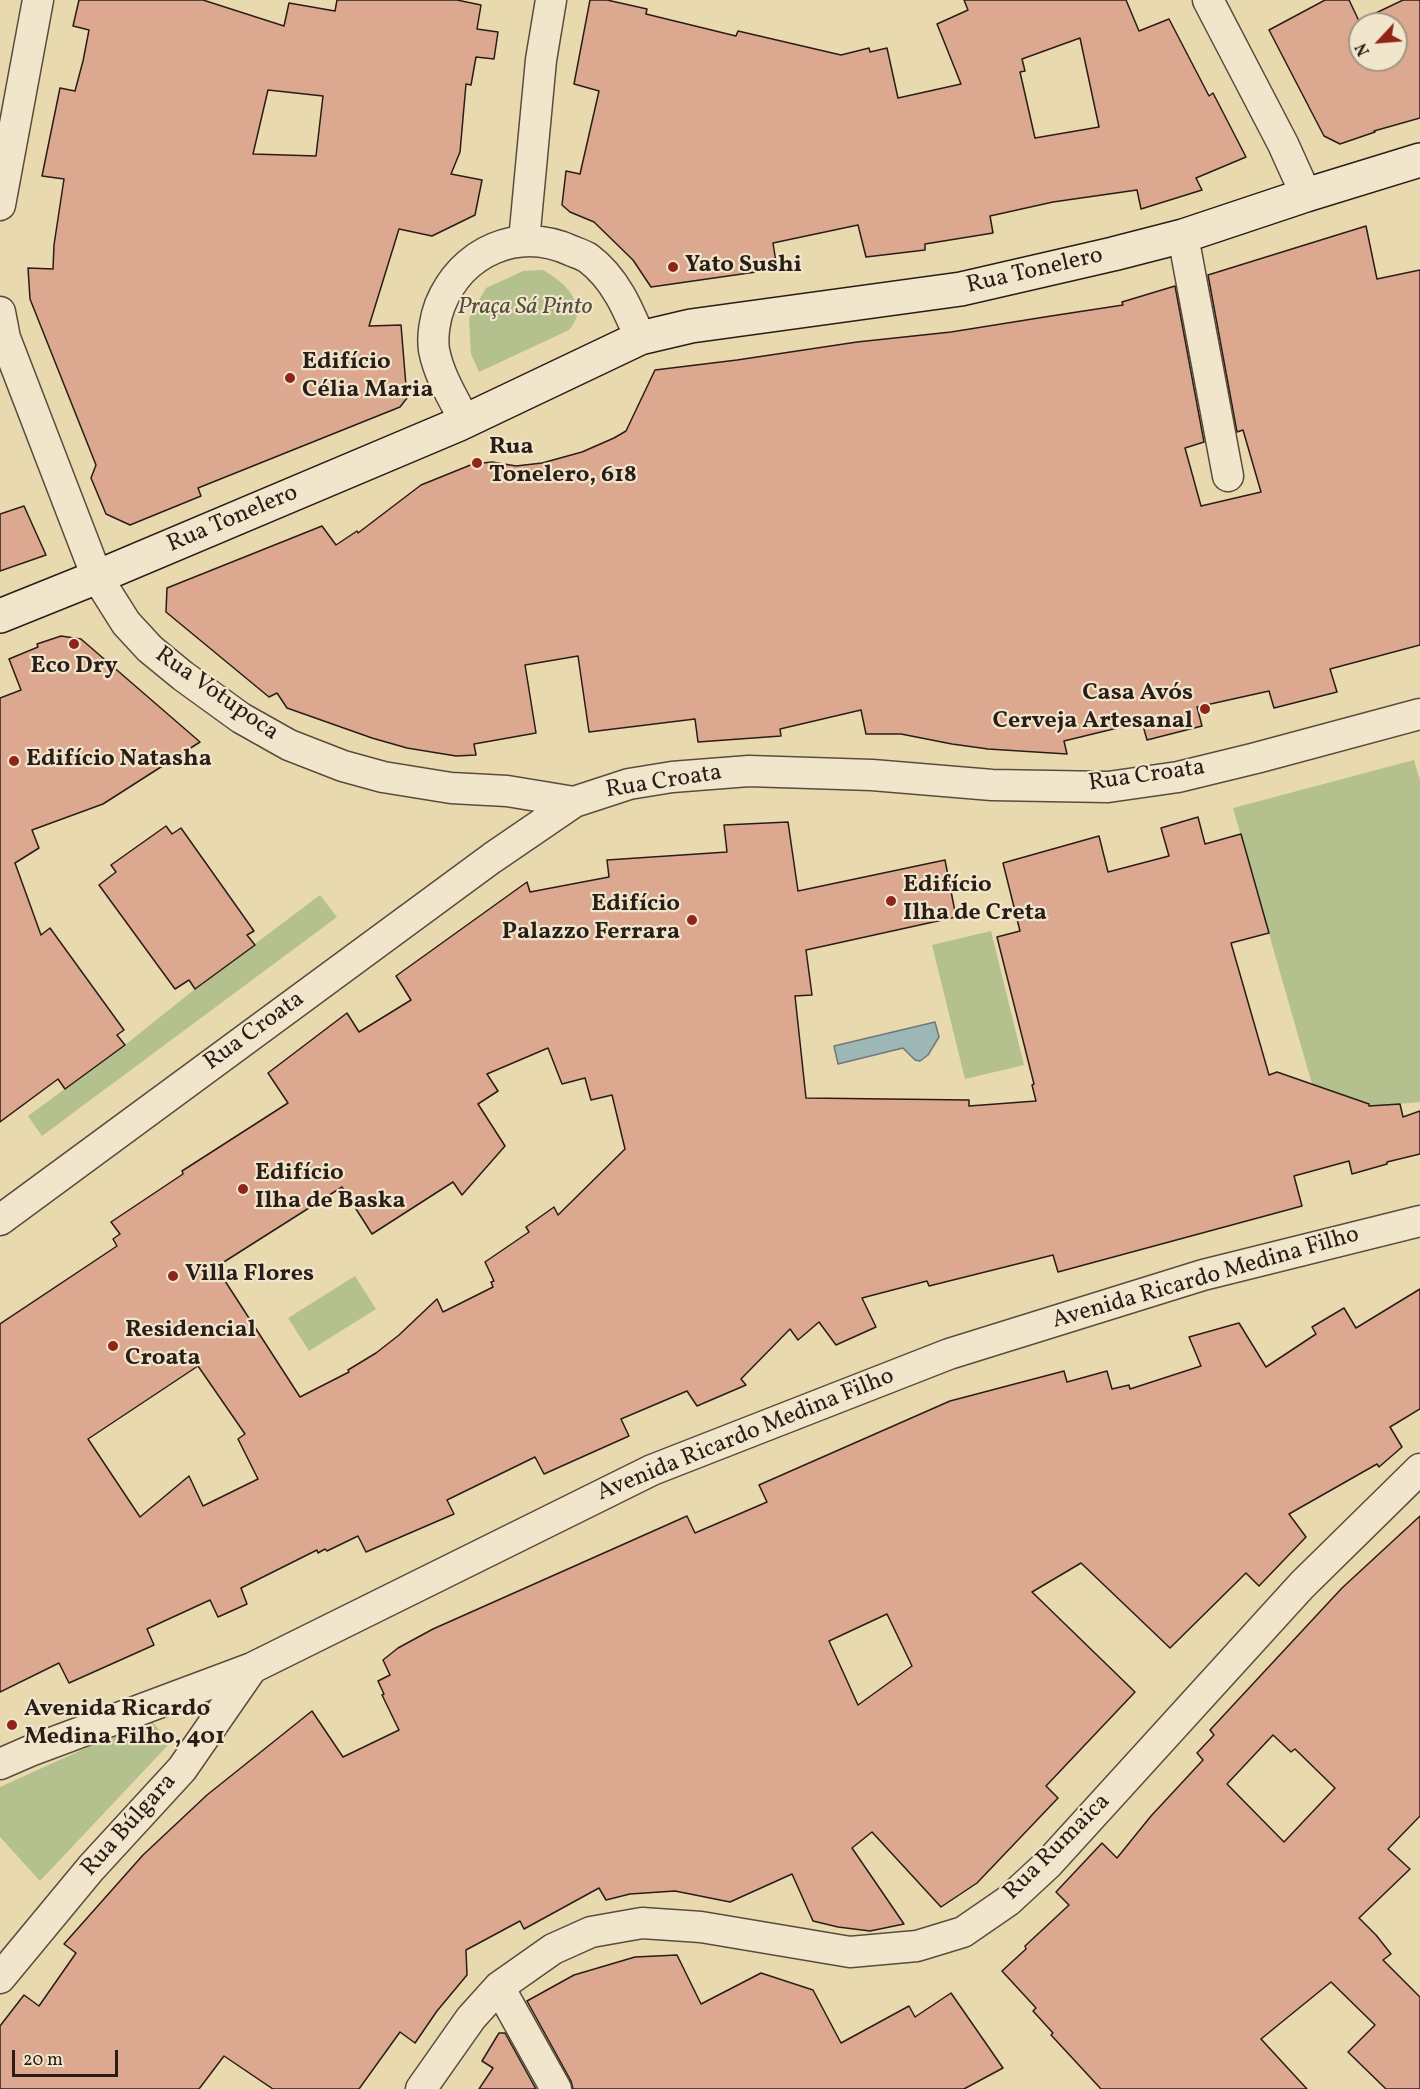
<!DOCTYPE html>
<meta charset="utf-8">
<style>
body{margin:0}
#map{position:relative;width:1420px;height:2089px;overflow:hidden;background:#e9d9af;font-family:Vollkorn,serif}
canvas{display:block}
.north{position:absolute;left:1348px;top:12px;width:60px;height:60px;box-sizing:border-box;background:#f1e6cb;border:2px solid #a19683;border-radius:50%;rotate:244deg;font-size:16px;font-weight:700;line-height:24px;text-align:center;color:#2a1d17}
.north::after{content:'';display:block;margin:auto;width:21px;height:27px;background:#8f2418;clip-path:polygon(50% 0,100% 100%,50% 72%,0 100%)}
.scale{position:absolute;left:12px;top:2050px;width:106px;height:27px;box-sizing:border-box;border:3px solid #2a1d17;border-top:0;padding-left:8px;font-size:18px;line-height:21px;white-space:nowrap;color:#2a1d17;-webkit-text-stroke:4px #f1e6cb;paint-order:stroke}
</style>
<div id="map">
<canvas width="1420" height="2089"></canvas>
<div class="north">N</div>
<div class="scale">20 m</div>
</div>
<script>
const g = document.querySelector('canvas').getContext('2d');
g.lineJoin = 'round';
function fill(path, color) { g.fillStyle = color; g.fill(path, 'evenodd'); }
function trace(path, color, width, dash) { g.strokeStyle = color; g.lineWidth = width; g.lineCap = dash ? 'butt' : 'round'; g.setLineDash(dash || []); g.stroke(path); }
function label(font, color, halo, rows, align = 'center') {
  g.font = font + ' Vollkorn,serif'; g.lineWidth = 4.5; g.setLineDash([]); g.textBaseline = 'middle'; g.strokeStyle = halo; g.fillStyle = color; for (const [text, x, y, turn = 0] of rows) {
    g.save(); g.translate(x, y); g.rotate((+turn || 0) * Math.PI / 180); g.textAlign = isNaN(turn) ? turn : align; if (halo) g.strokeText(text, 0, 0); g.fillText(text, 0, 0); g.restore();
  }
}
const green = new Path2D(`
 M 543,270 C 565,282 591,307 569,330 L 479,372 L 471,354 L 469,318 L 486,288 L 523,271 Z
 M 1414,760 L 1420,780 L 1420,1102 L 1373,1106 L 1312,1084 L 1233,808 Z
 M 320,895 L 337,917 L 42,1136 L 28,1116 L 125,1045 L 195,989 Z
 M 991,931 L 1024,1065 L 965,1079 L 932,945 Z
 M 355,1276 L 376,1309 L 309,1351 L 288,1318 Z
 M 150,1719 L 170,1743 L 40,1881 L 0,1837 L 0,1787 Z`);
const water = new Path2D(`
 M 935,1022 L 939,1037 L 928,1055 L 920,1061 L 915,1060 L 903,1048 L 838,1064 L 834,1046 Z`);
const building = new Path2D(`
 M 79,0 L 203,0 L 284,26 L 289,3 L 335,11 L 337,0 L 457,0 L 481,5 L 477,29 L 498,32 L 494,59 L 476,57 L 471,85 L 466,84 L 460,152 L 451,174 L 482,180 L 475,215 L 432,236 L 399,229 L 369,326 L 401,325 L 407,398 L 400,407 L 198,488 L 201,496 L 130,525 L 106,514 L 91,478 L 96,465 L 30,299 L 28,268 L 53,269 L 54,245 L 64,179 L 42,176 L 60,88 L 75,91 L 83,61 L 89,30 L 73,26 ZM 268,90 L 323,96 L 316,156 L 253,154 Z
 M 590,0 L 607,0 L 647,9 L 646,14 L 736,36 L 738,31 L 841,55 L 869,48 L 870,52 L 887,48 L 898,98 L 961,84 L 937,24 L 968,10 L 964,0 L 1126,0 L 1139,31 L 1169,19 L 1209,96 L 1213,93 L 1246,157 L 1196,178 L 1202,190 L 1141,209 L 1137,190 L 1053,202 L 990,216 L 993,233 L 925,244 L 925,250 L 866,257 L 858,225 L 773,243 L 777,269 L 651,287 L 633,260 L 594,222 L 570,212 L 562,205 L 566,171 L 580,174 L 599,91 L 574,84 ZM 1080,38 L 1099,127 L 1035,138 L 1020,72 L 1025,71 L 1022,59 Z
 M 1325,0 L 1349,0 L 1359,21 L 1403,0 L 1420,0 L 1420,118 L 1374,131 L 1375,132 L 1340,144 L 1324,136 L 1269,30 ZM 1360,24 L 1396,24 L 1396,60 L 1360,60 Z
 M 1366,226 L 1377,279 L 1420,270 L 1420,645 L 1330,669 L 1337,692 L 1274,708 L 1269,691 L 1197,707 L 1202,726 L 1147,740 L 1142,722 L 1064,741 L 1067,754 L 988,749 L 952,744 L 901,734 L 866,734 L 861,710 L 780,729 L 781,736 L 698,742 L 695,719 L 589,732 L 578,656 L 525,665 L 536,733 L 474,744 L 476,755 L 456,756 L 407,748 L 372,738 L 287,708 L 277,693 L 269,697 L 166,612 L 167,588 L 322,526 L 336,545 L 357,531 L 358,533 L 421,485 L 473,464 L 492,462 L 516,466 L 542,463 L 582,452 L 614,438 L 626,431 L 655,370 L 737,360 L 857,342 L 951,332 L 1051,316 L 1123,305 L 1122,302 L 1175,286 L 1204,442 L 1185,448 L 1201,506 L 1261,492 L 1243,430 L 1237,432 L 1208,275 Z
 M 24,506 L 46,555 L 0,571 L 0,514 Z
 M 61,636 L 81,639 L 200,742 L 103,804 L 32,830 L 39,848 L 15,863 L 41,935 L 50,928 L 124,1030 L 117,1035 L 125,1045 L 65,1089 L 58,1079 L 0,1122 L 0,698 L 21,690 L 9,659 L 38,647 L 37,644 Z
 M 1198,817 L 1205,844 L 1241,834 L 1269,933 L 1231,943 L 1269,1075 L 1277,1072 L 1369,1104 L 1369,1106 L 1400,1104 L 1403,1117 L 1420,1111 L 1420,1154 L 1387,1162 L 1387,1164 L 1352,1174 L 1349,1161 L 1294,1176 L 1302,1206 L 1058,1272 L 1053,1255 L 929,1286 L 927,1281 L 862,1298 L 876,1327 L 836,1345 L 819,1322 L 798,1340 L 790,1329 L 741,1379 L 746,1385 L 697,1406 L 687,1391 L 621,1419 L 629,1436 L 544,1474 L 535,1457 L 447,1500 L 454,1514 L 366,1552 L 358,1536 L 327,1551 L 325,1549 L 318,1553 L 317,1550 L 241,1588 L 247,1604 L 218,1617 L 210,1600 L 147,1629 L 154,1645 L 69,1683 L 59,1663 L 0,1692 L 0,1324 L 117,1246 L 113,1239 L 120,1234 L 111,1222 L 183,1174 L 182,1171 L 288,1103 L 268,1073 L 347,1013 L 359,1032 L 411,1000 L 396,976 L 527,882 L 530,892 L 609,877 L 607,860 L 727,852 L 724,825 L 788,822 L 798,891 L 945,860 L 956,917 L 806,950 L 812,995 L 795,996 L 806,1098 L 969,1100 L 969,1106 L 1036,1101 L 1032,1085 L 1034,1084 L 997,937 L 1020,931 L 1003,863 L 1099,836 L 1108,872 L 1169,856 L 1161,828 ZM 548,1048 L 562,1084 L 585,1078 L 591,1100 L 612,1095 L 625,1149 L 558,1215 L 554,1207 L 526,1227 L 529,1232 L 485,1262 L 494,1281 L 491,1282 L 493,1287 L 443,1312 L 437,1299 L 399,1335 L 376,1353 L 348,1370 L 349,1372 L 300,1397 L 216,1267 L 342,1187 L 372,1234 L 453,1182 L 462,1195 L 505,1146 L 478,1104 L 498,1091 L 487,1074 ZM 198,1366 L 245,1434 L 238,1439 L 258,1479 L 203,1506 L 189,1476 L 140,1517 L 88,1439 Z
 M 166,826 L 172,834 L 181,828 L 254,931 L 247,935 L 255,945 L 195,989 L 189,980 L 175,989 L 99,885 L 116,872 L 111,865 Z
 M 1420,1289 L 1420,1409 L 1390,1427 L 1402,1447 L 1379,1467 L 1377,1464 L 1289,1514 L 1306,1537 L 1259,1586 L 1246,1573 L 1170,1648 L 1081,1563 L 1032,1592 L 1135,1692 L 1046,1786 L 1058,1798 L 977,1883 L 941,1907 L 872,1832 L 852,1848 L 904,1924 L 870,1931 L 838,1927 L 813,1921 L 792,1874 L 730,1902 L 675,1891 L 630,1894 L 606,1900 L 599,1888 L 524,1929 L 520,1921 L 466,1950 L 467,1975 L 437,2011 L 415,2043 L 400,2032 L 359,2089 L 273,2089 L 224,2056 L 199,2089 L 0,2089 L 0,2026 L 24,1995 L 39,2006 L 76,1953 L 64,1944 L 143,1855 L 207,1795 L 312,1711 L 343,1757 L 399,1730 L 382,1695 L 384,1694 L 378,1681 L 390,1675 L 383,1660 L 398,1648 L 433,1629 L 687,1516 L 695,1533 L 767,1502 L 759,1485 L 950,1401 L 1064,1371 L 1067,1382 L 1107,1371 L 1112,1389 L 1129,1385 L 1130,1389 L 1201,1366 L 1189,1337 L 1239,1323 L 1266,1367 L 1316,1334 L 1312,1327 L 1344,1308 L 1356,1328 ZM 887,1614 L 912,1666 L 858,1705 L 829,1641 Z
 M 1420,1516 L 1420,1816 L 1388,1849 L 1410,1869 L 1359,1918 L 1376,1935 L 1391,1954 L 1383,1960 L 1420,1997 L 1420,2089 L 1386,2089 L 1348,2052 L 1375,2025 L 1331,1982 L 1261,2039 L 1307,2089 L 1101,2089 L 1051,2035 L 1053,2033 L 1033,2011 L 1036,2008 L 1002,1971 L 1026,1949 L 1025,1946 L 1069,1905 L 1056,1892 L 1102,1843 L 1117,1858 L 1151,1816 L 1203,1760 L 1197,1753 L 1214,1735 L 1210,1730 L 1342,1588 ZM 1273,1735 L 1291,1752 L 1295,1749 L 1335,1788 L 1284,1842 L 1227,1784 Z
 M 677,1955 L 701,2004 L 761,1973 L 813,1990 L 841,2043 L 909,2006 L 915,2017 L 951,1993 L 1003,2068 L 964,2089 L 573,2089 L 571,2081 L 527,2001 L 574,1975 L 635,1957 Z
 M 499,2033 L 505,2033 L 536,2089 L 479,2089 L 493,2068 L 482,2061 Z`);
const street = new Path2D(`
 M 1208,0 L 1283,144 L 1306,195
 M 0,205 L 38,0
 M 1183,236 L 1228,476
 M 524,241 L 541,60 L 551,0
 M 0,312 L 5,338 L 97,577 L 126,623 L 150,649 L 183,676 L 241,718 L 289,745 L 343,766 L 383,777 L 451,788 L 507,791 L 574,802
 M 465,421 C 453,398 439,376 434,350 C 432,336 435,318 440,305 C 462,251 518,226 572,251 C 577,253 583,255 588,258 C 615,278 628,309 640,338
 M 0,1220 L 492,858 L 574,802 L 629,784 L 672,777 L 749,771 L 872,775 L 992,785 L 1108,787 L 1178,777 L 1256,758 L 1420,714
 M 0,1764 L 30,1751 L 252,1668 L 652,1470 L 949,1354 L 1203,1275 L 1420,1221
 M 0,1978 L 91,1868 L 182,1769 L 252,1668
 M 499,1987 L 556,2089
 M 421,2089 L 471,2018 L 499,1987 L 553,1949 L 591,1932 L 642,1923 L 701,1927 L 850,1952 L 917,1946 L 963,1932 L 1008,1901 L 1048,1864 L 1302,1585 L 1420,1469`);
const secondary = new Path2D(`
 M 0,616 L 97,577 L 457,425 L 640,338 L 691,326 L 961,289 L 1113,254 L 1183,236 L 1306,195 L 1420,160`);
const markers = [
 [673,267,6,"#8f2418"],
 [290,378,6,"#8f2418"],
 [477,463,6,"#8f2418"],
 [74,644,6,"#8f2418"],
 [1205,709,6,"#8f2418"],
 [14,761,6,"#8f2418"],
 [891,901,6,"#8f2418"],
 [692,920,6,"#8f2418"],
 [243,1189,6,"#8f2418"],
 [173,1276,6,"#8f2418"],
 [113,1346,6,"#8f2418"],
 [12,1725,6,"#8f2418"]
];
const poiNames = [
 ["Yato Sushi",685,267],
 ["Edifício",302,364],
 ["Célia Maria",302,392],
 ["Rua",489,449],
 ["Tonelero, 618",489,477],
 ["Eco Dry",74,668,"center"],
 ["Casa Avós",1193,695,"right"],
 ["Cerveja Artesanal",1193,723,"right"],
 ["Edifício Natasha",26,761],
 ["Edifício",903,887],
 ["Ilha de Creta",903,915],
 ["Edifício",680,906,"right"],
 ["Palazzo Ferrara",680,934,"right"],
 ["Edifício",255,1175],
 ["Ilha de Baska",255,1203],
 ["Villa Flores",185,1276],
 ["Residencial",125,1332],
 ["Croata",125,1360],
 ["Avenida Ricardo",24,1711],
 ["Medina Filho, 401",24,1739]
];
const streetNames = [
 ["Rua Tonelero",1035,272,-13],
 ["Rua Tonelero",233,520,-23],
 ["Rua Votupoca",216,695,35],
 ["Rua Croata",1147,777,-8],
 ["Rua Croata",664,783,-9],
 ["Rua Croata",255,1032,-36],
 ["Avenida Ricardo Medina Filho",1206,1279,-16],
 ["Avenida Ricardo Medina Filho",746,1436,-22],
 ["Rua Búlgara",130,1826,-48],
 ["Rua Rumaica",1058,1848,-45]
];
const parkNames = [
 ["Praça Sá Pinto",525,309]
];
fill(green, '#b4c08d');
fill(water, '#9db7b7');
trace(water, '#6f7977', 1.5);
fill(building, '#dca88f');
trace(building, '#2a1d17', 1.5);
trace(street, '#5a4c3d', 33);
trace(secondary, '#2a1d17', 36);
trace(street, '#f1e6cb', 30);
trace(secondary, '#f1e6cb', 33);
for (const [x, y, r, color] of markers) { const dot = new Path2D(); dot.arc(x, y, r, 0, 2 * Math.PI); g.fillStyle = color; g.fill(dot); trace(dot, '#f1e6cb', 2); }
label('bold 24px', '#2a1d17', '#f1e6cb', poiNames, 'left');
label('24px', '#2a1d17', '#f1e6cb', streetNames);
label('italic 24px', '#534e3a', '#f1e6cb', parkNames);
</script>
